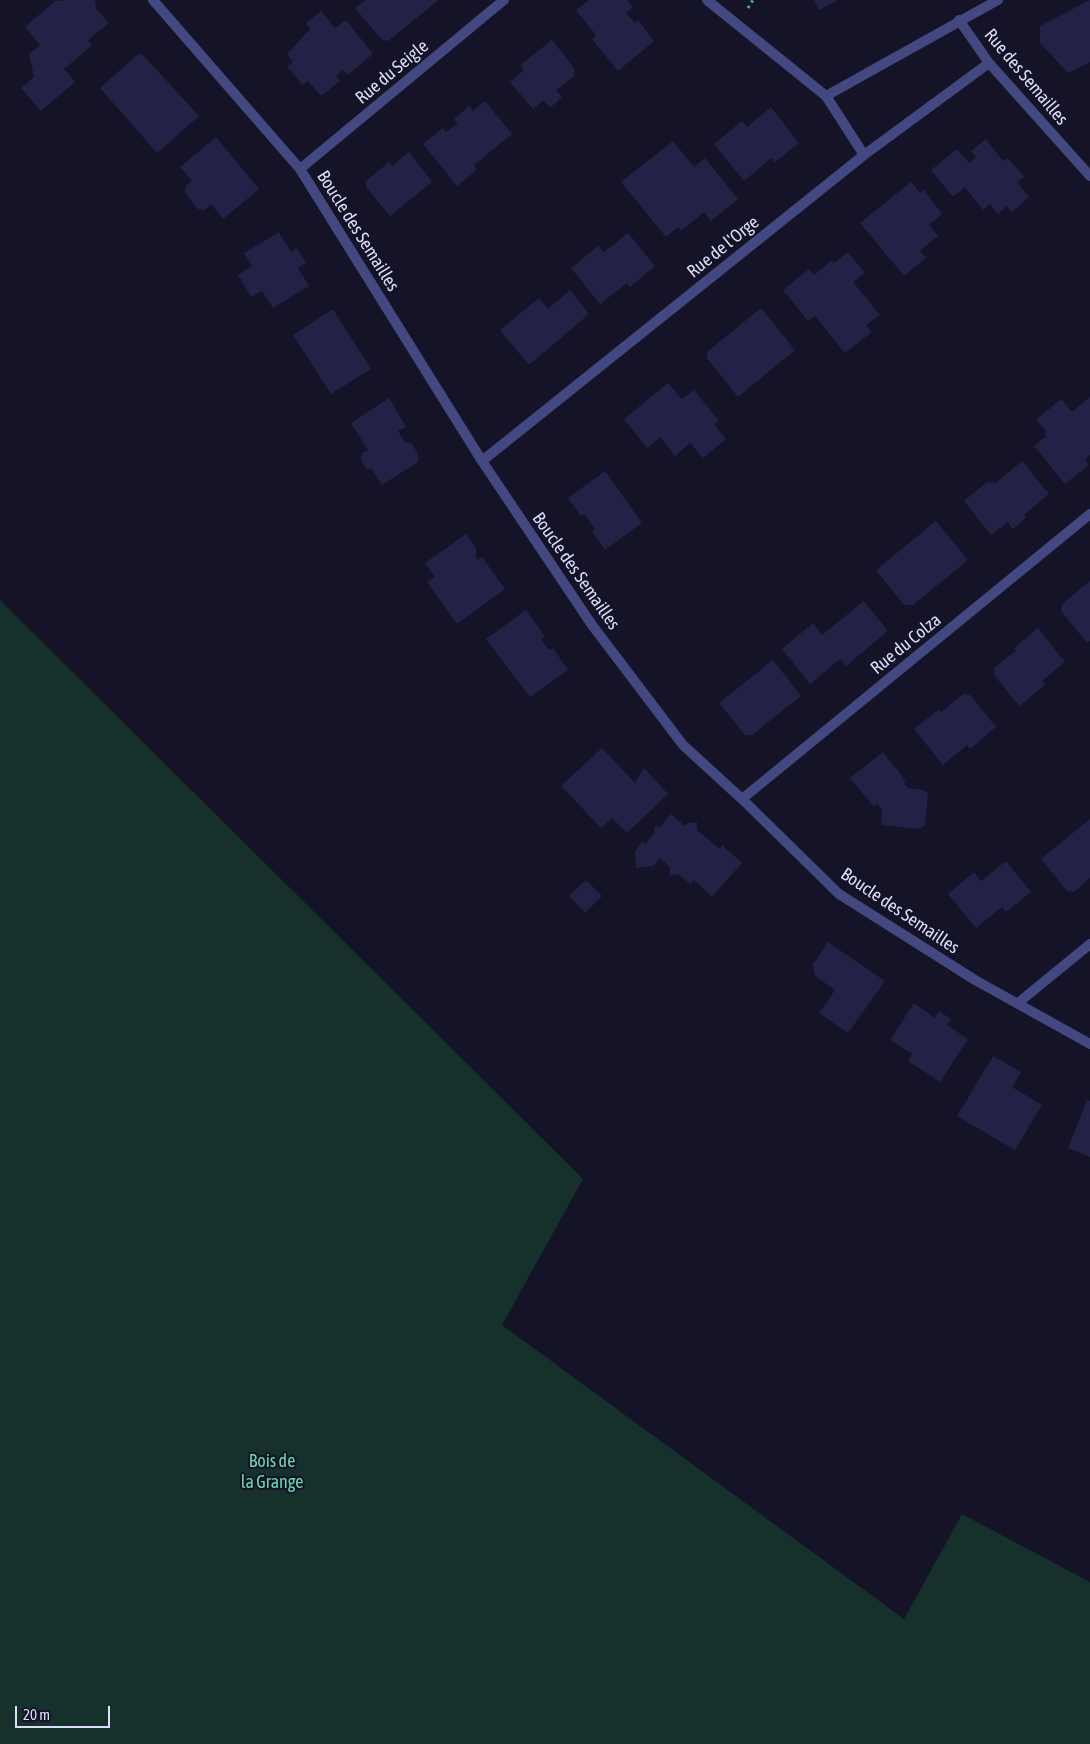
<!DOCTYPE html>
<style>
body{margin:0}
#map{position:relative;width:1090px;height:1744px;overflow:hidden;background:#141327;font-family:"Asap Condensed",sans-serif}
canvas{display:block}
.scale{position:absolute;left:15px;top:1706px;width:95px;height:22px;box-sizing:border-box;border:2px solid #ddddfb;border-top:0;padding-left:6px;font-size:15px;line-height:18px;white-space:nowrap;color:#ddddfb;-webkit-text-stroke:4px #141327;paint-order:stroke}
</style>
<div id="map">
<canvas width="1090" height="1744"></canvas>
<div class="scale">20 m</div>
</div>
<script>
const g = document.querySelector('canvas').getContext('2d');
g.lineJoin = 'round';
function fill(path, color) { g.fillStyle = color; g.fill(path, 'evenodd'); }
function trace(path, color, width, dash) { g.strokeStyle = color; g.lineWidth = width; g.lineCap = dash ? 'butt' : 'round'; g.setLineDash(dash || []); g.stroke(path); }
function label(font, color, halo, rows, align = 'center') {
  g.font = font + ' "Asap Condensed",sans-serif'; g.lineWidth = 4; g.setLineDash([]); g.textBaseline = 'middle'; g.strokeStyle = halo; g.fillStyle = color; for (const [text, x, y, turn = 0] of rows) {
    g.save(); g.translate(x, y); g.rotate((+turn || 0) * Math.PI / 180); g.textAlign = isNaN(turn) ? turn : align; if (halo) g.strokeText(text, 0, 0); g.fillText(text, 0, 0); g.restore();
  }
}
const green = new Path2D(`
 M 0,600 L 583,1179 L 502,1325 L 904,1619 L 962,1514 L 1090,1582 L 1090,1744 L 0,1744 Z`);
const building = new Path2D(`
 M 66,0 L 95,0 L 96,9 L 109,23 L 88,40 L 92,45 L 64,69 L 75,82 L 41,111 L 21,88 L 34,77 L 29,54 L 40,45 L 25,27 L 55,1 Z
 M 366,0 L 439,0 L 388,41 L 382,40 L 355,8 Z
 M 589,0 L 627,0 L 633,7 L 626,13 L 635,23 L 638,20 L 654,41 L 618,71 L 592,39 L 596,35 L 576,10 Z
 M 814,0 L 839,0 L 819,10 Z
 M 1090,0 L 1090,62 L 1068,73 L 1040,43 L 1040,26 Z
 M 321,11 L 335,28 L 346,20 L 373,54 L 347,75 L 343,70 L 336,76 L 340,81 L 321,96 L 308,81 L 302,85 L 287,66 L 293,62 L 287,54 L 310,29 L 306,23 Z
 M 552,40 L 575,69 L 574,76 L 556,90 L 562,97 L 550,108 L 544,100 L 533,109 L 510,82 L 524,70 L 520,65 Z
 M 138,54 L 143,55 L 199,116 L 157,153 L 100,88 Z
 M 485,101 L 512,134 L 474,165 L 477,170 L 457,186 L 423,144 L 443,128 L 446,132 L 458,123 L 454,119 L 469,106 L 473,111 Z
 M 771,107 L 799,143 L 775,162 L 771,158 L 744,181 L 714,144 L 742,121 L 747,127 Z
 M 216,137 L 259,189 L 223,219 L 211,204 L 205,210 L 198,209 L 185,193 L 185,186 L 192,181 L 180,167 Z
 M 986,139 L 1003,161 L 1008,158 L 1024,177 L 1017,182 L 1029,197 L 1012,212 L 1007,206 L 998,214 L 990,204 L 983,210 L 965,187 L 953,197 L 931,170 L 957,149 L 969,163 L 976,157 L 971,151 Z
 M 673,141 L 694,167 L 705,158 L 738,199 L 711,221 L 704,212 L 681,231 L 678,227 L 666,237 L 621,182 Z
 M 409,152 L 432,182 L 390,216 L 366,187 L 366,181 L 389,162 L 392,166 Z
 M 911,182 L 920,193 L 924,190 L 942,214 L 929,225 L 938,236 L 920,251 L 926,258 L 904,276 L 860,223 Z
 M 279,232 L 291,252 L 297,248 L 306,263 L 298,268 L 309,286 L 273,308 L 262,291 L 251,297 L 238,275 L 252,266 L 244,253 Z
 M 628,233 L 655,266 L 630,287 L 627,283 L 600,304 L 571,268 L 598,246 L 604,252 Z
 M 848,252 L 865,273 L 853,282 L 880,315 L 866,325 L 872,332 L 845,353 L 815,316 L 808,321 L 783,290 L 809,269 L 814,275 L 832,260 L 834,263 Z
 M 570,290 L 589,314 L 529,365 L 500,330 L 539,298 L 548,309 Z
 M 761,308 L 795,350 L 738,397 L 707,358 L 707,352 Z
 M 333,309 L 371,369 L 331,394 L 293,335 Z
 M 668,383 L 682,399 L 694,390 L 719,421 L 714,424 L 726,439 L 703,458 L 690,443 L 675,456 L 660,437 L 647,448 L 624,419 Z
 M 1090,397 L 1090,455 L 1085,459 L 1089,465 L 1065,484 L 1034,446 L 1046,436 L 1044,434 L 1047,432 L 1036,420 L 1061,399 L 1072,412 Z
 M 389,398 L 406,427 L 398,431 L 405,442 L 412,444 L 418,454 L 418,462 L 382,485 L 371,468 L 367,470 L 361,460 L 362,453 L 368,450 L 351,423 Z
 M 1022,461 L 1049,494 L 1024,515 L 1026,518 L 1013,529 L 1008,522 L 991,535 L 964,501 L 987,482 L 996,483 Z
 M 605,471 L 642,523 L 605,550 L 592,532 L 595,529 L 584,514 L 581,516 L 568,498 Z
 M 936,521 L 968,560 L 913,605 L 904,605 L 876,570 Z
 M 466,534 L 476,548 L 476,557 L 478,560 L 482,557 L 505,589 L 457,624 L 427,582 L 435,577 L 425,563 Z
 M 1090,581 L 1090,641 L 1087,643 L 1061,611 L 1062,604 Z
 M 864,601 L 888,631 L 846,666 L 840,659 L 810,684 L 782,649 L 813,623 L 822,635 Z
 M 526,610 L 545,637 L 541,639 L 545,645 L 549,650 L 553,648 L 568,670 L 530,697 L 486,639 Z
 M 1038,628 L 1065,662 L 1042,681 L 1045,685 L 1019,706 L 994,675 L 994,668 L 1016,651 L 1014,648 Z
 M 773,660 L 801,696 L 752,735 L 745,735 L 719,703 Z
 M 963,694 L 970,695 L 996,727 L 970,749 L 967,745 L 943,765 L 914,729 L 939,709 L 941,712 Z
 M 602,748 L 635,783 L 644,768 L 668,794 L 627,833 L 612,818 L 601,828 L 561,786 Z
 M 883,752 L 906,781 L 904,783 L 908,788 L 924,790 L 928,794 L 925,825 L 919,829 L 881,825 L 882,810 L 877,804 L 874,807 L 850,778 Z
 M 671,814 L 685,826 L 688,823 L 697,822 L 697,830 L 720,849 L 722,845 L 742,863 L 712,897 L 694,880 L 690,884 L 678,874 L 670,876 L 670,867 L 660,858 L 653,866 L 636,868 L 635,851 L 643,841 L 645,844 L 655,833 L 654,827 L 661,826 Z
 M 1090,819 L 1090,878 L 1074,892 L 1067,891 L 1041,859 Z
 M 1006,861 L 1031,892 L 1006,912 L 1002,907 L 976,928 L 948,894 L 974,872 L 981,881 Z
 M 586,880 L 602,896 L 585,913 L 569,896 Z
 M 828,942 L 885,981 L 848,1033 L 819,1013 L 835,990 L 815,976 L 813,964 Z
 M 914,1003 L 935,1018 L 939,1011 L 951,1019 L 947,1025 L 968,1039 L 940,1082 L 908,1061 L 912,1054 L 890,1040 Z
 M 993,1056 L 1021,1072 L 1012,1087 L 1042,1105 L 1015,1150 L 957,1116 Z
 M 1087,1100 L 1090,1101 L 1090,1157 L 1068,1148 Z`);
const path = new Path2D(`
 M 748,8 L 753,0`);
const street = new Path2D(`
 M 153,0 L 300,169 L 482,461 L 592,625 L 683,745 L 742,799 L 839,894 L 975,980 L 1090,1044
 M 707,0 L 826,96 L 864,155
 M 959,20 L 989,63 L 1090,176
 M 826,96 L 998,0
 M 300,169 L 504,0
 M 482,461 L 864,155 L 989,63
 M 742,799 L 1090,514
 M 1018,1003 L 1090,944`);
const streetNames = [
 ["Rue du Seigle",392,72,-40],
 ["Rue des Semailles",1026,77,50],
 ["Boucle des Semailles",358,231,58],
 ["Rue de l'Orge",723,247,-39],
 ["Boucle des Semailles",576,571,55],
 ["Rue du Colza",906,644,-39],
 ["Boucle des Semailles",900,911,34]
];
const parkNames = [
 ["Bois de",272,1461],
 ["la Grange",272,1482]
];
fill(green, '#16302c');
fill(building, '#242146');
trace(path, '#3eae9a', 3, [2.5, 4]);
trace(street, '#434881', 10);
label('18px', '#ddddfb', '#141327', streetNames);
label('18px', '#6fd5af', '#141327', parkNames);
</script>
